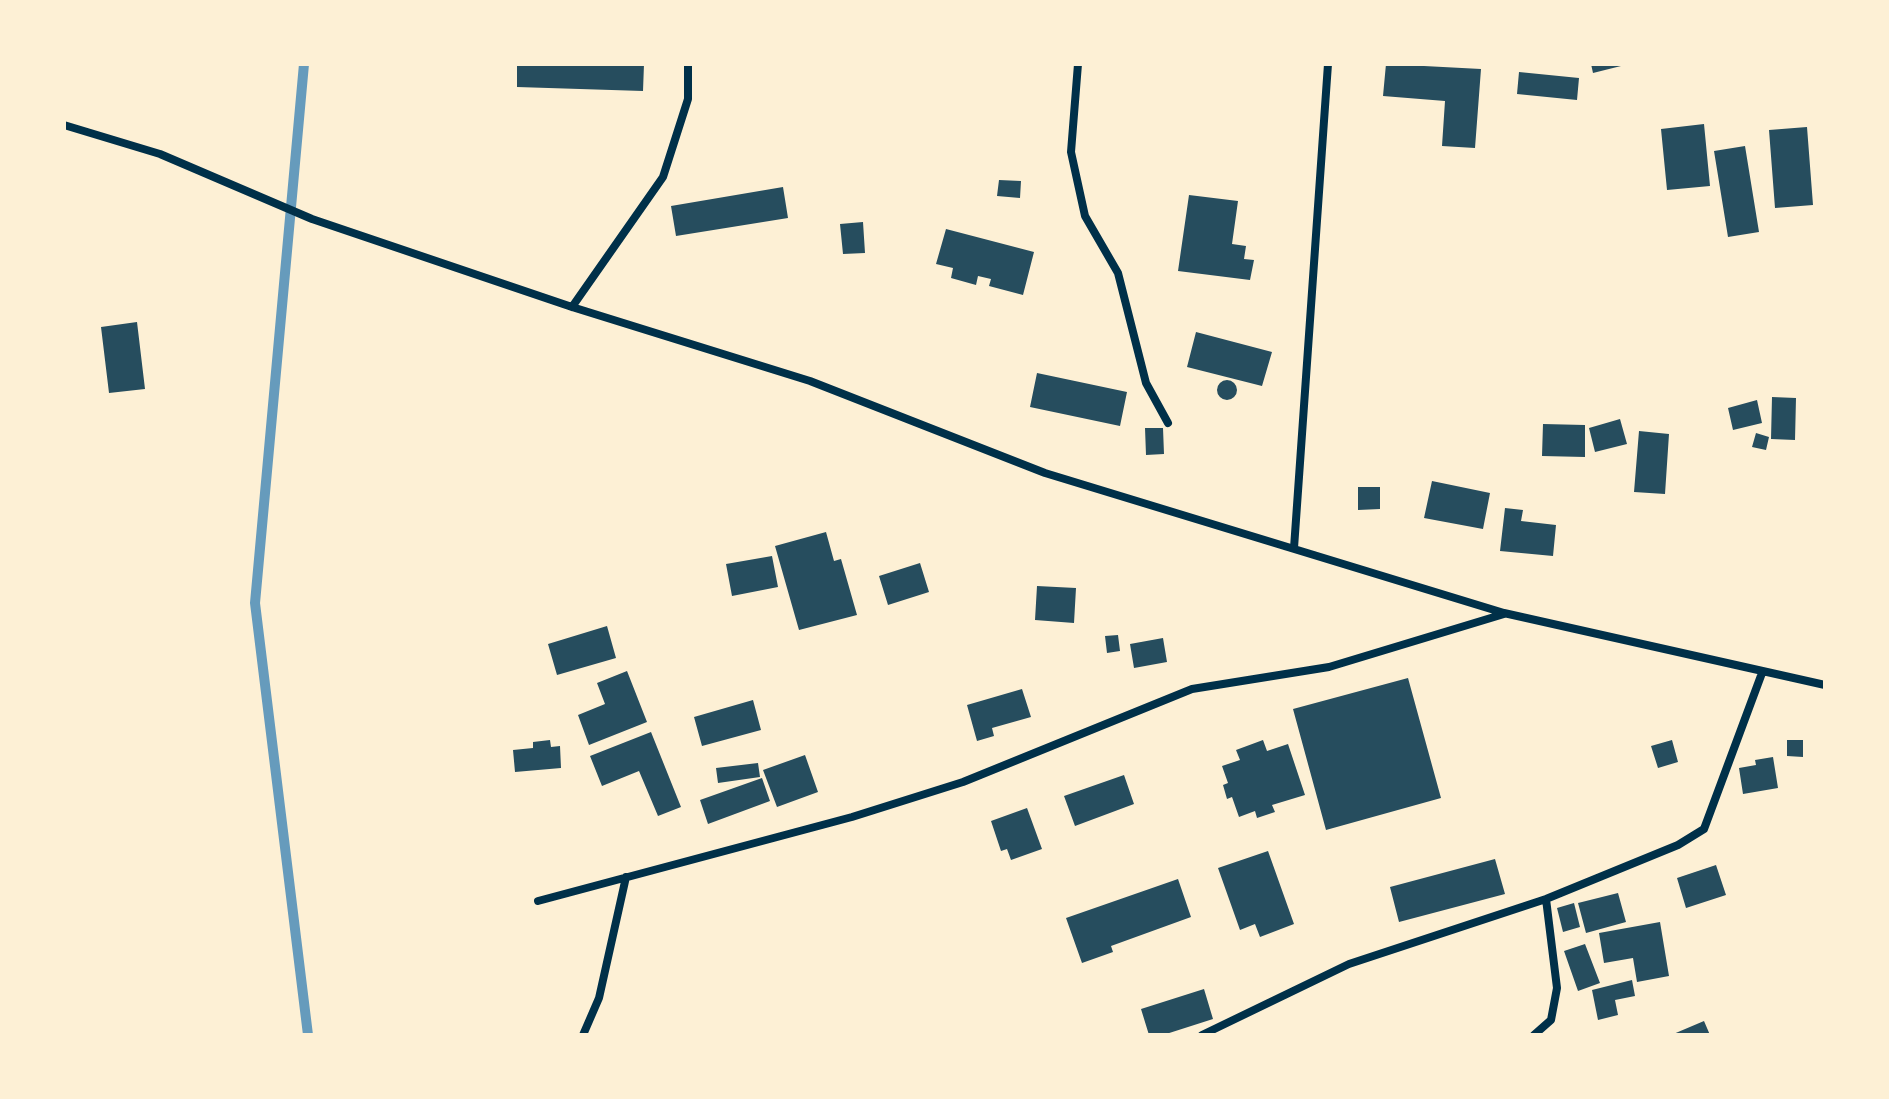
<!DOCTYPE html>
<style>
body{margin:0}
#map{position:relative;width:1889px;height:1099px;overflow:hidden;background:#fdf0d5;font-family:Raleway,sans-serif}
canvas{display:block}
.frame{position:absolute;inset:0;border:66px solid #fdf0d5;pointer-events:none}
</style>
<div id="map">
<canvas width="1889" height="1099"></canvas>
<div class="frame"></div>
</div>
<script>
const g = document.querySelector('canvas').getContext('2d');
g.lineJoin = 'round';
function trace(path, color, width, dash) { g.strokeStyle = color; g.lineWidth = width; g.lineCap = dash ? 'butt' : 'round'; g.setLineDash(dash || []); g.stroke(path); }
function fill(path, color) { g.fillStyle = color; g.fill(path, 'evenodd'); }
const stream = new Path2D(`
 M 304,64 L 255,603 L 308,1035`);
const building = new Path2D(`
 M 517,64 L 644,64 L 643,91 L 517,87 Z
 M 1386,64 L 1481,69 L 1475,148 L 1442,146 L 1445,101 L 1383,96 Z
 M 1591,64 L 1625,64 L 1625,65 L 1593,73 Z
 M 1519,72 L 1579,78 L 1577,100 L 1517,94 Z
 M 1704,124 L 1710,186 L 1667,190 L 1661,129 Z
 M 1807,127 L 1813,205 L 1775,208 L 1769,130 Z
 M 1745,146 L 1759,232 L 1728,237 L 1714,151 Z
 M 999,180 L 1021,181 L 1020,198 L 997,196 Z
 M 783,187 L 788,218 L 676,236 L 671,206 Z
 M 1189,195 L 1238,201 L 1232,244 L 1246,246 L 1244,259 L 1254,260 L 1250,280 L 1178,271 Z
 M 863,222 L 865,253 L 843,254 L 840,224 Z
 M 946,229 L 1034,252 L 1023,295 L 989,286 L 991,279 L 978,276 L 976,285 L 951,278 L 953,268 L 936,264 Z
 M 137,322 L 145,389 L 109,393 L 101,327 Z
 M 1196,332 L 1272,352 L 1262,386 L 1187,367 Z
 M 1037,373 L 1127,392 L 1120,426 L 1030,407 Z
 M1217 390a10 10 0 1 1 20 0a10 10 0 1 1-20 0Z
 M 1772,397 L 1796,398 L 1795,440 L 1771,439 Z
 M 1757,400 L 1762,423 L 1733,430 L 1728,408 Z
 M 1620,419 L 1627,444 L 1595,452 L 1589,428 Z
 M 1543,424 L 1585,425 L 1585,457 L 1542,456 Z
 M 1145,428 L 1163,428 L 1164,454 L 1146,455 Z
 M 1639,431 L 1669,434 L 1665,494 L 1634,492 Z
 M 1756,433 L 1769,437 L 1766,450 L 1752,447 Z
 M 1432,481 L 1490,493 L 1483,529 L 1424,518 Z
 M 1358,487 L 1380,487 L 1380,509 L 1358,510 Z
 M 1505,508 L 1523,510 L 1521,521 L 1556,525 L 1553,556 L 1500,551 Z
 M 826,532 L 834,561 L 841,559 L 857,615 L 799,630 L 775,546 Z
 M 772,556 L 778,587 L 732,596 L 726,564 Z
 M 920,563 L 929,592 L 888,605 L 879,576 Z
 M 1037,586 L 1076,588 L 1074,623 L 1035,620 Z
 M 607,626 L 616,658 L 557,675 L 548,644 Z
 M 1118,635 L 1120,651 L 1107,653 L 1105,636 Z
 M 1163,638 L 1167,662 L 1134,668 L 1130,644 Z
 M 627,671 L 647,722 L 589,745 L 578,715 L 605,704 L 597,683 Z
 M 1408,678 L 1441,798 L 1326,830 L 1293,709 Z
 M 1022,689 L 1031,717 L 992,728 L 994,736 L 977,741 L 967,705 Z
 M 753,700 L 761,730 L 702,746 L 694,717 Z
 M 651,732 L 681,807 L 658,816 L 639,771 L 602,786 L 590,756 Z
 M 550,740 L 551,747 L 560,746 L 561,768 L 515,772 L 513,750 L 533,748 L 533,742 Z
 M 1263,740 L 1267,751 L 1288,744 L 1305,795 L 1272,805 L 1275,812 L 1257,818 L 1255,811 L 1239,817 L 1232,797 L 1227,799 L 1223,785 L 1228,783 L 1222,766 L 1240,760 L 1236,750 Z
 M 1672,740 L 1678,762 L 1658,768 L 1651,746 Z
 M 1787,740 L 1803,740 L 1803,757 L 1787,756 Z
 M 805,755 L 818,792 L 777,807 L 763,770 Z
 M 1773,757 L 1778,788 L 1743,794 L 1739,768 L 1756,765 L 1755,760 Z
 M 758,763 L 760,777 L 718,783 L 716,768 Z
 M 1124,775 L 1134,804 L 1075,826 L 1064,796 Z
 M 762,778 L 770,801 L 708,824 L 700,800 Z
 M 1027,808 L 1042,849 L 1011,860 L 1007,849 L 1001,851 L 991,821 Z
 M 1268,851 L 1294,924 L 1260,937 L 1255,924 L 1240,930 L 1218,868 Z
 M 1495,859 L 1505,894 L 1399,922 L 1390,887 Z
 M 1716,865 L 1726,895 L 1686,908 L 1677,878 Z
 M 1178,879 L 1191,917 L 1111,946 L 1113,952 L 1082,963 L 1066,918 Z
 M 1618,893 L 1626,922 L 1586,933 L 1578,903 Z
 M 1574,903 L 1580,927 L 1563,932 L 1557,908 Z
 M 1660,922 L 1669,976 L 1637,982 L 1633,958 L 1604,963 L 1599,933 Z
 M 1585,944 L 1600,983 L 1578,991 L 1564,951 Z
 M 1632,980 L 1635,996 L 1615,1000 L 1618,1015 L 1598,1020 L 1592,990 Z
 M 1204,989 L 1213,1019 L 1163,1035 L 1149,1035 L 1141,1009 Z
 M 1704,1021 L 1710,1035 L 1671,1035 Z`);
const minor = new Path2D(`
 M 1078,64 L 1071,152 L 1085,216 L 1118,273 L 1146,383 L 1168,423
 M 64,125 L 160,154 L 312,219 L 572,307 L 810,381 L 1045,473 L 1504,613 L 1825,685
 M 572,307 L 663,177 L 688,99 L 688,64
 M 1294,548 L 1328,64
 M 538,901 L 852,817 L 963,782 L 1192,689 L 1329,667 L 1504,614
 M 583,1035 L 599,998 L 626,877
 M 1202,1035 L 1349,964 L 1546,899 L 1678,845 L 1704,829 L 1762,673
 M 1534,1035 L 1551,1020 L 1557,988 L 1546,899`);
trace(stream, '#669bbc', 10);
fill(building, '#264d5e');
trace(minor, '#003049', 8);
</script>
